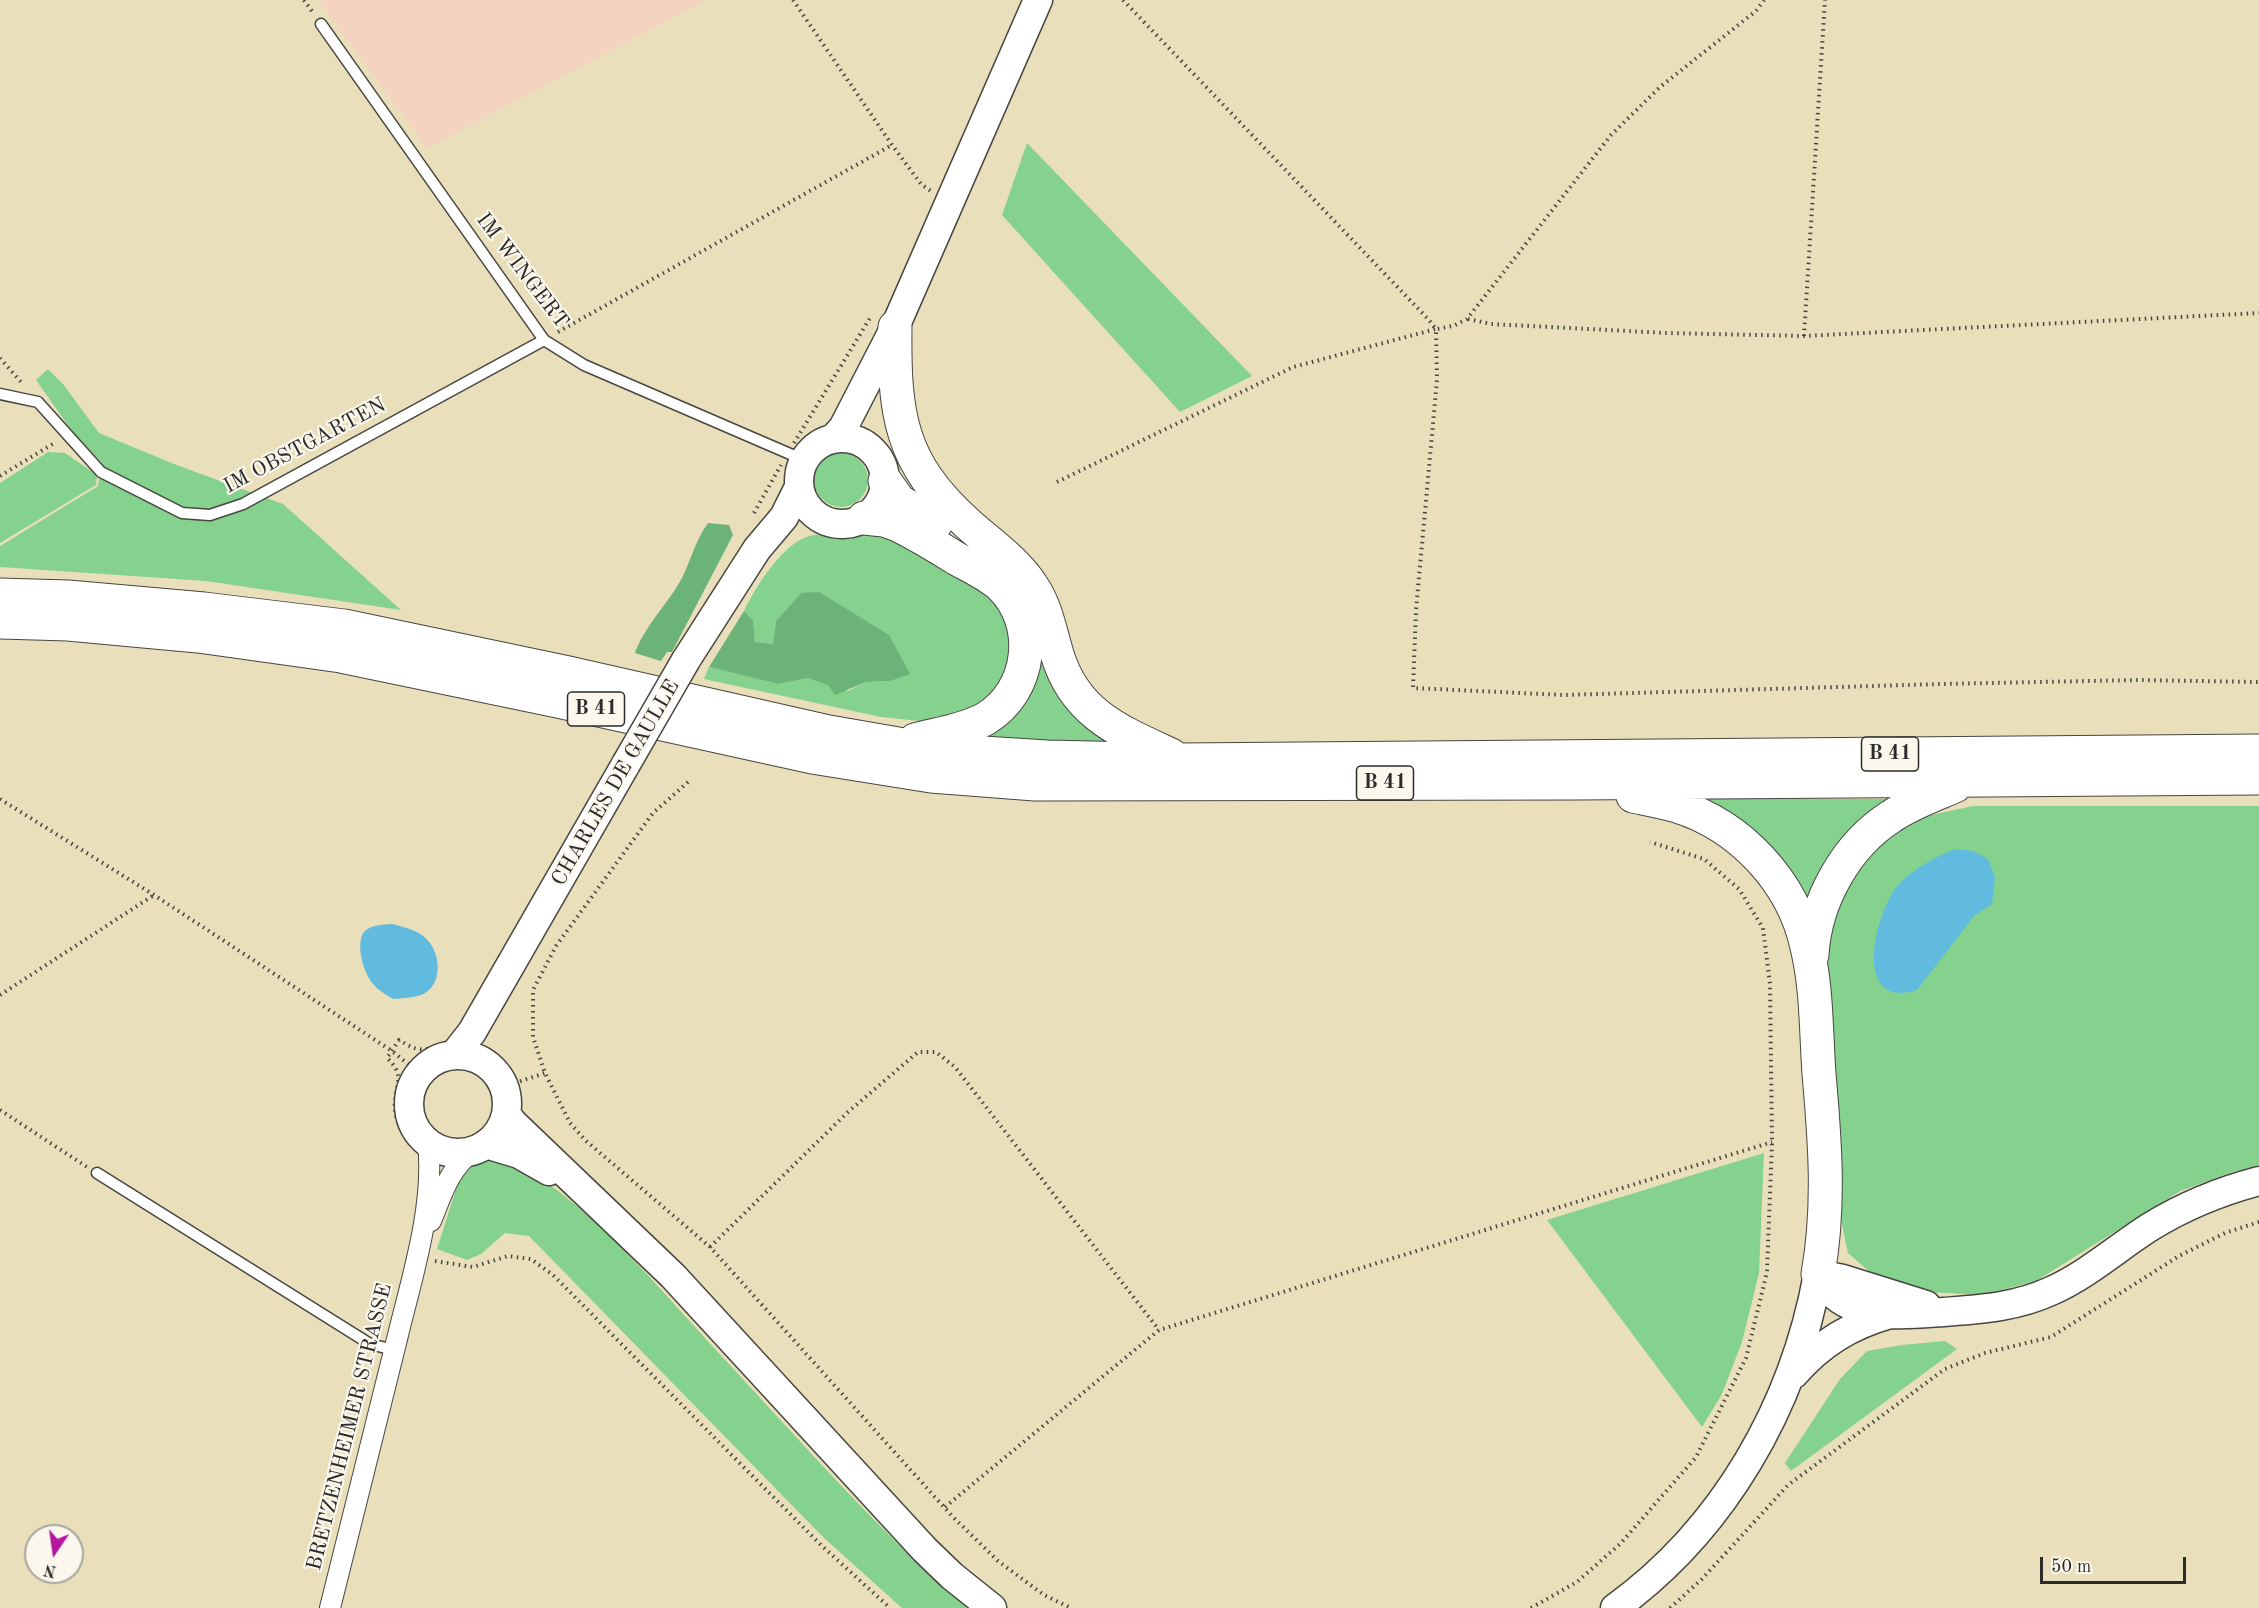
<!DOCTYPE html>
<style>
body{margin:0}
#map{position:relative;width:2259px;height:1608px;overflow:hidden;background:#e9dfbb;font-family:"Old Standard TT",serif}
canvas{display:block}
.north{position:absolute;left:24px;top:1524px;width:60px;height:60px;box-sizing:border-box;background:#fbf7ec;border:2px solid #a8a59f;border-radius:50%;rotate:193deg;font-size:16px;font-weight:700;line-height:24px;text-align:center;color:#2b2b2b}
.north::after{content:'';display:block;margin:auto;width:21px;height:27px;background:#b5179e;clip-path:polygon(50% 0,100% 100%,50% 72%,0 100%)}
.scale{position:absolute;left:2040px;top:1557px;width:146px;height:27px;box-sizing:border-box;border:3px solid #2b2b2b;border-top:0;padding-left:8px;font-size:18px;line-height:21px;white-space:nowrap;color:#2b2b2b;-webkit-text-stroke:4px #fbf7ec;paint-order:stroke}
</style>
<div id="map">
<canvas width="2259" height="1608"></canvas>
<div class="north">N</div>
<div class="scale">50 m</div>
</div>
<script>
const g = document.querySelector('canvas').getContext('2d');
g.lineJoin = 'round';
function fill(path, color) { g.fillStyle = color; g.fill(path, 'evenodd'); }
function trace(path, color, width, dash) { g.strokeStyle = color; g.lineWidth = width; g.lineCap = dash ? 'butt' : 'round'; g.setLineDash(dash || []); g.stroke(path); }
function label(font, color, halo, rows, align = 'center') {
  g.font = font + ' "Old Standard TT",serif'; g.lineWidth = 4.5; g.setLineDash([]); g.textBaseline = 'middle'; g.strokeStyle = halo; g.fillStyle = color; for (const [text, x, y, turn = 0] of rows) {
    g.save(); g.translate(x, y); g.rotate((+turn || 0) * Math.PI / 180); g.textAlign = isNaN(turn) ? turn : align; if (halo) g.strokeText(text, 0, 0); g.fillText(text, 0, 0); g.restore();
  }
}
const built = new Path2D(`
 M 318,0 L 706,0 L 427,148 Z`);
const green = new Path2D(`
 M 1027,143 L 1252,376 L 1180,412 L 1002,215 Z
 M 48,369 L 63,384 L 99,433 L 174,464 L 283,504 L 401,610 L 206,581 L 0,567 L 0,546 L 98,486 L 102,463 L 72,431 L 36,380 Z
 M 48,452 L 65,453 L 97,475 L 96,485 L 0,543 L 0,483 Z
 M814 480a27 27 0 1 1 54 0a27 27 0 1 1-54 0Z
 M 873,530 L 982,588 L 1000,603 L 1013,649 L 997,692 L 955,718 L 920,721 L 881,717 L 704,679 L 709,667 L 778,684 L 808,678 L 848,691 L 866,682 L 890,681 L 801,593 L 776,621 L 773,644 L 755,642 L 753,620 L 744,611 C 756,586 785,539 814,535 C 821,534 829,536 837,536 C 849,536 861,533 873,530 Z
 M 1037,653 L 1118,746 L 978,738 Z
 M 1694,799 L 1901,799 L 1807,903 Z
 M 1973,806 L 2259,806 L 2259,1165 L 2233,1172 L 2180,1191 L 2036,1281 L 1983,1295 L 1928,1292 L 1872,1274 L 1848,1253 L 1840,1215 L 1825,965 L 1832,902 L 1865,850 L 1908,820 Z
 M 1764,1153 L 1759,1273 L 1742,1342 L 1722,1394 L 1702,1427 L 1547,1220 Z
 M 490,1158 C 502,1162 518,1165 529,1171 C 598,1213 661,1291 716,1350 C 798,1438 877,1530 967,1608 L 902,1608 L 824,1538 L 529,1236 L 505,1233 L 481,1254 L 467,1260 L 437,1249 L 459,1180 L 473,1165 Z
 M 1945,1341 L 1957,1349 L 1791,1471 L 1785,1463 L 1840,1379 L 1867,1351 L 1902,1345 Z`);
const forest = new Path2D(`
 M 708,523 L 729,525 L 733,535 L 672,652 L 667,652 L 661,661 L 635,653 C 645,625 668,604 682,578 C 692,558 694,543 708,523 Z
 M 819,592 L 889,635 L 910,674 L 890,681 L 866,682 L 835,695 L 828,685 L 808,678 L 778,684 L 709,667 L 744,611 L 753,620 L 755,642 L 773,644 L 776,621 L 801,593 Z`);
const water = new Path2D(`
 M 1955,849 L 1973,851 L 1988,859 L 1995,877 L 1992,904 L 1974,916 L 1917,990 C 1851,1011 1874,911 1900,883 C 1916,867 1934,858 1955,849 Z
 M 393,924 C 406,928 422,931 430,943 C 441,958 442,987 421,995 C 413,998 402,998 393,999 C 387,995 379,991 374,985 C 364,975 354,942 365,931 C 373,924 384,925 393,924 Z`);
const path = new Path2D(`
 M 304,0 L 314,14
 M 793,0 L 892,145 L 921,184 L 931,191
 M 1123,0 L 1428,319 L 1436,329 L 1453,326 L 1467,319 L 1611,135 L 1660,87 L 1756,11 L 1764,0
 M 1468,319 L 1491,324 L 1667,333 L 1804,336 L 2259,313
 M 558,332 L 892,145
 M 1804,336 L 1825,0
 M 0,358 L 22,383
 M 794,443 L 870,318
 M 0,476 L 56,442
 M 1057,482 L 1293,367 L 1436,329 L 1437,380 L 1416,610 L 1413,688 L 1564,695 L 1941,684 L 2138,680 L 2259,682
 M 754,513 L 781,465
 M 688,782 L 653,813 L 556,946 L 533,990 L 533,1037 L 545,1073 L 570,1123 L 585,1140 L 710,1247 L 952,1516 L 998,1561 L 1044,1595 L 1071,1608
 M 0,799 L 154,895 L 392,1051 L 419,1073
 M 0,995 L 154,895
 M 503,1087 L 545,1073
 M 0,1110 L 87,1167
 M 410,1144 C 401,1132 393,1116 395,1100 C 397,1081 404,1074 387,1058 L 399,1040 C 411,1047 419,1052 432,1048
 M 710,1247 L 848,1112 L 918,1052 L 936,1052 L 955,1067 L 1159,1330
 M 435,1261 L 473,1267 L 508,1256 L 531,1259 L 553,1275 L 822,1546 L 890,1608
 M 945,1507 L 1159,1330 L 1772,1142
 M 1531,1608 L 1577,1582 L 1621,1543 L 1696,1457 L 1746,1358 L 1767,1272 L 1772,1142 L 1770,984 L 1763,928 L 1739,889 L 1704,859 L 1650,842
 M 1670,1608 L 1702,1579 L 1788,1485 L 1945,1369 L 1985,1353 L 2051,1337 L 2179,1256 L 2225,1233 L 2259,1222`);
const lane = new Path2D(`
 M 321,24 L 544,340 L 584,365 L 804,460
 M 0,394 L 38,402 L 101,472 L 182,513 L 210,515 L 243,504 L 544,340
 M 97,1173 L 370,1344 L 394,1350`);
const street = new Path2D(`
 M 431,1221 C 443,1192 448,1171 473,1150
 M 330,1608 C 352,1518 375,1429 397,1339 C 412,1277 435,1206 428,1143`);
const secondary = new Path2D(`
 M799 481a43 43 0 1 1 86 0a43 43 0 1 1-86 0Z
 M 833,439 L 843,428 L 895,327 L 1038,0
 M 686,660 L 757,549 L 784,517 L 799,487
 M 454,1055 L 472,1032 L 626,764
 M409 1104a49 49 0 1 1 98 0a49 49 0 1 1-98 0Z
 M 506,1114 L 513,1123 L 673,1276 L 925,1550 L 952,1576 L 992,1608
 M 486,1144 L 519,1154 L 549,1171
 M 1818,1274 C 1826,1287 1835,1299 1850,1305 C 1879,1318 1913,1314 1944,1312 C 1982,1309 2016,1307 2051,1291 C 2087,1275 2117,1248 2150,1227 C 2184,1206 2221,1191 2259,1181
 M 1818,1274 L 1843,1279 L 1926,1305
 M 1794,1374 C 1821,1343 1851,1325 1890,1314
 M 1615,1608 C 1724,1529 1794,1406 1818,1274`);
const highway = new Path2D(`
 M 895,327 C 894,413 899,462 967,523 C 989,543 1016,561 1032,586 C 1046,606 1050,631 1057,654 C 1075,714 1119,731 1171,755
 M 885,481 L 899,501 L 936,523
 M 864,518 L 884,520 L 898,525 C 918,535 938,547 957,559 C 972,567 987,574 1000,585 C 1040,623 1032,691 985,719 C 965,730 938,734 915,740
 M 0,595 L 68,597 L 204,609 L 344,626 L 568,673 L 829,732 L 898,744 L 950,751 L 1047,757 L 1181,760 L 2259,751
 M 0,622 L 68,624 L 198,636 L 341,656 L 558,701 L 812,757 L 931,776 L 1035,784 L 1576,783 L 2259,778
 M 1633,796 C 1647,799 1663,802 1677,806 C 1741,826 1793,882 1807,947 C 1817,988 1816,1032 1819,1074 C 1825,1141 1830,1207 1818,1274
 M 1812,955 C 1815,901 1846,845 1892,816 C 1911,803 1934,795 1955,786`);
const secondaryBridge = new Path2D(`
 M 626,764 L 686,660`);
const shields = [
 [596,709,57],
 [1890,754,57],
 [1385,783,57]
];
const shieldNames = [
 ["B 41",596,709],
 ["B 41",1890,754],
 ["B 41",1385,783]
];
const streetNames = [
 ["IM WINGERT",522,271,53],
 ["IM OBSTGARTEN",305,446,-28],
 ["CHARLES DE GAULLE",616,783,-60],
 ["BRETZENHEIMER STRASSE",350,1427,-76]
];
fill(built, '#f4d3c0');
fill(green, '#85d18e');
fill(forest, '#6cb379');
fill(water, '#61bbde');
trace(lane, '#484641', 13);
trace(street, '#484641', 22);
trace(secondary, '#484641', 31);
trace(highway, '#484641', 35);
trace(path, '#484641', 4, [1.5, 4.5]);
trace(lane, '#fff', 10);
trace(street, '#fff', 20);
trace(secondary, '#fff', 28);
trace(highway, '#fff', 33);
trace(secondaryBridge, '#484641', 31, []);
trace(secondaryBridge, '#fff', 28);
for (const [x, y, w] of shields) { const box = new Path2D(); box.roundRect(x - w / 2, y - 17, w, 34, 4.5); g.fillStyle = '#fbf7ec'; g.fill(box); trace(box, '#2b2b2b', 1.5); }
label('bold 20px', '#2b2b2b', null, shieldNames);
label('21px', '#2b2b2b', '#fbf7ec', streetNames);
</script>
